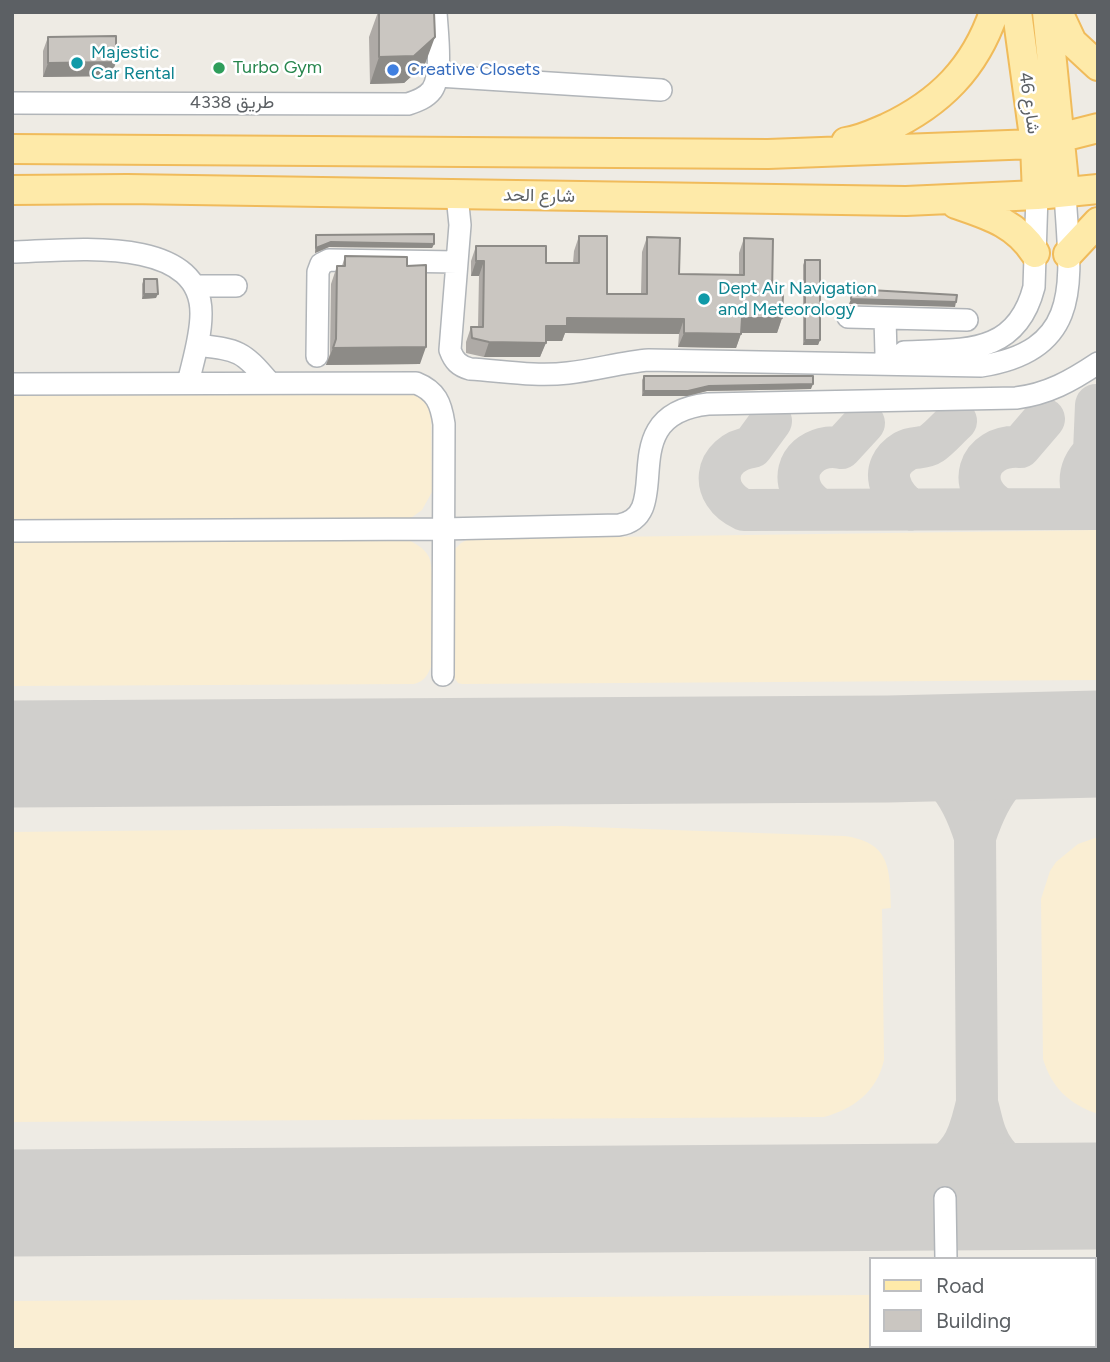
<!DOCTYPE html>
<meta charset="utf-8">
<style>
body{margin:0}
#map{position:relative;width:1110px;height:1362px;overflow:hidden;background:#eeebe4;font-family:Figtree,sans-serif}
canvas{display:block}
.frame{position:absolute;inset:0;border:14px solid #5c6064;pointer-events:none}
.legend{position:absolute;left:869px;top:1257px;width:228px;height:91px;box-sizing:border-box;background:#fff;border:2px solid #bebfc1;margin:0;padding:9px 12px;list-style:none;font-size:21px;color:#5c6064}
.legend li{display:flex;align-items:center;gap:14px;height:35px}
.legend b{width:35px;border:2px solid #bebfc1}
</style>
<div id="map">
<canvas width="1110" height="1362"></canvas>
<div class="frame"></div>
<ul class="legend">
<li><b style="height:9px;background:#feeaa9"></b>Road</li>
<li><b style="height:19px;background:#cac6c1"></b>Building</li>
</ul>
</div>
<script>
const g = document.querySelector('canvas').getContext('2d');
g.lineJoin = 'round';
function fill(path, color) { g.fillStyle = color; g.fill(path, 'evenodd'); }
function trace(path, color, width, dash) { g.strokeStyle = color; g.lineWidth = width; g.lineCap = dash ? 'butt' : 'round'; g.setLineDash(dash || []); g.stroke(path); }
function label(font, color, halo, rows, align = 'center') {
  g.font = font + ' Figtree,Vazirmatn,sans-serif'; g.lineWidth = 5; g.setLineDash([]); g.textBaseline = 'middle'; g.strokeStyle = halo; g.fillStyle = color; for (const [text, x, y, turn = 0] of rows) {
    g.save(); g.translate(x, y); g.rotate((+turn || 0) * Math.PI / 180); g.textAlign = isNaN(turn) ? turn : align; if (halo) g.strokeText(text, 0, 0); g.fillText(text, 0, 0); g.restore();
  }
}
const sand = new Path2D(`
 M 410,389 L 428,402 L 431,414 L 432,492 L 422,510 L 408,520 L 12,523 L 12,390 Z
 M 1098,530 L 1098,680 L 462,684 L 458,683 L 451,673 L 451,553 L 461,543 L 469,539 Z
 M 402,538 C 412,541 424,547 429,557 C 436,574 432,642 432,664 C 428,675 425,681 414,684 L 12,686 L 12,541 Z
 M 560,826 L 844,836 C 890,842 890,868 891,908 L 882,909 L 884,1060 C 877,1092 853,1109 824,1117 L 12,1122 L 12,832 Z
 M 1098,837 L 1098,1114 C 1069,1104 1052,1088 1043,1059 L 1041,899 L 1050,871 L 1056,862 L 1078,844 Z
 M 1094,1294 L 1098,1294 L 1098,1350 L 951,1350 L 951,1346 L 1094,1346 Z
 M 870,1295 L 870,1346 L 941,1346 L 941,1350 L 12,1350 L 12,1301 Z`);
const taxiway = new Path2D(`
 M 771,421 L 752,447 C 713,453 708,494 744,510 L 1098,509
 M 1002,509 C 964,489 977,444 1020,447 L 1044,419
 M 1095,509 C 1076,492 1076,470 1094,452 L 1096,405
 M 819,510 C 812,504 804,498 801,489 C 790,462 817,443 841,448 L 864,423
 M 911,510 C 890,495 877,468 905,451 C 913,446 924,449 931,444 C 940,438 948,428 956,421
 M 888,749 C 940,765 959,786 975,837
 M 1054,1197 C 1028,1181 997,1165 986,1135 C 982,1125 980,1113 977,1103 L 975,837 C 994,780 1010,769 1063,745
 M 900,1198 C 920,1183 946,1169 960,1149 C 970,1136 973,1118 977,1103`);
const runway = new Path2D(`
 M 12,754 L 888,749 L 1098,744
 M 12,1203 L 1098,1196`);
const minor = new Path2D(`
 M 438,76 L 661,90
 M 12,103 L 408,104 C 417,101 426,98 432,90 C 443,74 437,32 436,12
 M 457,195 L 460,225 L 450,350 C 454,361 459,366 470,369 C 502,371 536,377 568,373 C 596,370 622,362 649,360 L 981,366 C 1088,350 1069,274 1065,192
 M 12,252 C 64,251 202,232 201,314 C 201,337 193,361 188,383
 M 195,286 L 236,286
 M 848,317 L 967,320
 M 885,318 L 886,354
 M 197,345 C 238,350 242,350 269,382
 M 904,352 C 962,349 1016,357 1034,287 L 1037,195
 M 317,356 L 318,272 L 321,264 L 329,260 L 457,262
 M 12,384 L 416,383 C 436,391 441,403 444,424 L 443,675
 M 12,531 L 442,529 L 619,525 C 678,515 609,415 708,404 L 1016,398 C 1048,394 1071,381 1098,363
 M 945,1198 L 946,1259
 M 946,1350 L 946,1346`);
const major = new Path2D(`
 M 1017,12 L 1035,144 L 1037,195
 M 1047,12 L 1065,192
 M 1058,12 L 1072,42 L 1098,66
 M 846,142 C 861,140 873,134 887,128 C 940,103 975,68 994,12
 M 12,149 L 768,154 L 1035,144 L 1098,128
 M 12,190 L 127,189 L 906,201 L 1037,195 L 1098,189
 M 956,204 C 988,215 1016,223 1035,253
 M 1068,254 L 1098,222`);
const wall = new Path2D(`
 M 378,12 L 434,12 L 425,64 L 404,83 L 370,84 L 369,37 Z
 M 48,37 L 116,62 L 111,76 L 43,77 L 43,51 Z
 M 316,235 L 434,244 L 432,248 L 329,247 L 315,253 L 315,240 Z
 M 579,236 L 607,294 L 641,294 L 642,252 L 647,237 L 679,274 L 739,274 L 739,253 L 744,238 L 782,318 L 777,333 L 741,333 L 736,348 L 678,347 L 679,334 L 565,333 L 562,341 L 546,341 L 540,357 L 484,357 L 466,353 L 466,342 L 471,327 L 478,327 L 479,276 L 471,276 L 471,261 L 476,246 L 546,263 L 573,263 L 574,251 Z
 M 345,256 L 407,266 L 420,364 L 326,365 L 330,354 L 331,284 L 337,266 L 342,266 Z
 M 805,260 L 820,340 L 818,345 L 803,345 L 803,265 Z
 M 144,279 L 156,298 L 142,299 L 142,284 Z
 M 644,376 L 811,389 L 707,391 L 687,396 L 642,396 L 642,380 Z`);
const shadedWall = new Path2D(`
 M 435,37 L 425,64 L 404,83 L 370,84 L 379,57 Z
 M 116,62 L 111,76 L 43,77 L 48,63 Z
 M 331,242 L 434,244 L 432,248 L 329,247 L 315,253 L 316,248 Z
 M 476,261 L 484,261 L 479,276 L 471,276 Z
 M 144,294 L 158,294 L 156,298 L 142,299 Z
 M 851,299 L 956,302 L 955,307 L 849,304 Z
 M 567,318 L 684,319 L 679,334 L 565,333 L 562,341 L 541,341 L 546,326 Z
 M 742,318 L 782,318 L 777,333 L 736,333 Z
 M 684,333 L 741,334 L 736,348 L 678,347 Z
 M 805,340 L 820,340 L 818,345 L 803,345 Z
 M 489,342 L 546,343 L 540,357 L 484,357 Z
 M 426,347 L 420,364 L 326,365 L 333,348 Z
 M 813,384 L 811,389 L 707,391 L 687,396 L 642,396 L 644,391 L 709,386 Z`);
const building = new Path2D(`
 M 379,12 L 434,12 L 435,37 L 414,56 L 379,57 Z
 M 116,36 L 116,62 L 48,63 L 48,37 Z
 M 434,234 L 434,244 L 331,242 L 316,248 L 316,235 Z
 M 579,236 L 607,236 L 607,294 L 647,294 L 647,237 L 680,238 L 679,274 L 744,275 L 744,238 L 773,239 L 772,295 L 783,295 L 782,318 L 742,318 L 741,334 L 684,333 L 684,319 L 567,318 L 567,326 L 546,326 L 546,343 L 489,342 L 472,338 L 471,327 L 483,327 L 484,261 L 476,261 L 476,246 L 546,246 L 546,263 L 579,263 Z
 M 345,256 L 407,257 L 407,266 L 426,265 L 426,347 L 333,348 L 336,339 L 337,266 L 345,266 Z
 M 805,260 L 820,260 L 820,340 L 805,340 Z
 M 144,279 L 157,279 L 158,294 L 144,294 Z
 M 852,289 L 957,295 L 956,302 L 851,299 Z
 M 644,376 L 813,376 L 813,384 L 709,386 L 688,391 L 644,391 Z`);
const markers = [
 [77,63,7,"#0f9aa8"],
 [219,68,7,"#2e9e5b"],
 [393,70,7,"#3f7fe0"],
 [704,299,7,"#0f9aa8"]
];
const cultureNames = [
 ["Majestic",91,53],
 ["Car Rental",91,74],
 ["Dept Air Navigation",718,289],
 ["and Meteorology",718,310]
];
const leisureNames = [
 ["Turbo Gym",233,68]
];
const shopNames = [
 ["Creative Closets",407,70]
];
const streetNames = [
 ["طريق 4338",232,103],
 ["شارع 46",1029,103,82],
 ["شارع الحد",539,196,1]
];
fill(sand, '#faeed3');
trace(taxiway, '#d0cfcc', 42);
trace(runway, '#d0cfcc', 107);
trace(minor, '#b1b5b9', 24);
trace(major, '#f0bb5b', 32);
trace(minor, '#fff', 21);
trace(major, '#feeaa9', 28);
fill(wall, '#aeaaa6');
fill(shadedWall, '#8d8b87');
fill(building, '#cac6c1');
trace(building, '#8d8b87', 2);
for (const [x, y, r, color] of markers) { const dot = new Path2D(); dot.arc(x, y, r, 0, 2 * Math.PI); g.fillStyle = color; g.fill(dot); trace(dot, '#fff', 2.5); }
label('18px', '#0d838f', '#fff', cultureNames, 'left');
label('18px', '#27864d', '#fff', leisureNames, 'left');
label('18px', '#366cbe', '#fff', shopNames, 'left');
label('18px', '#5c6064', '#fff', streetNames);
</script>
